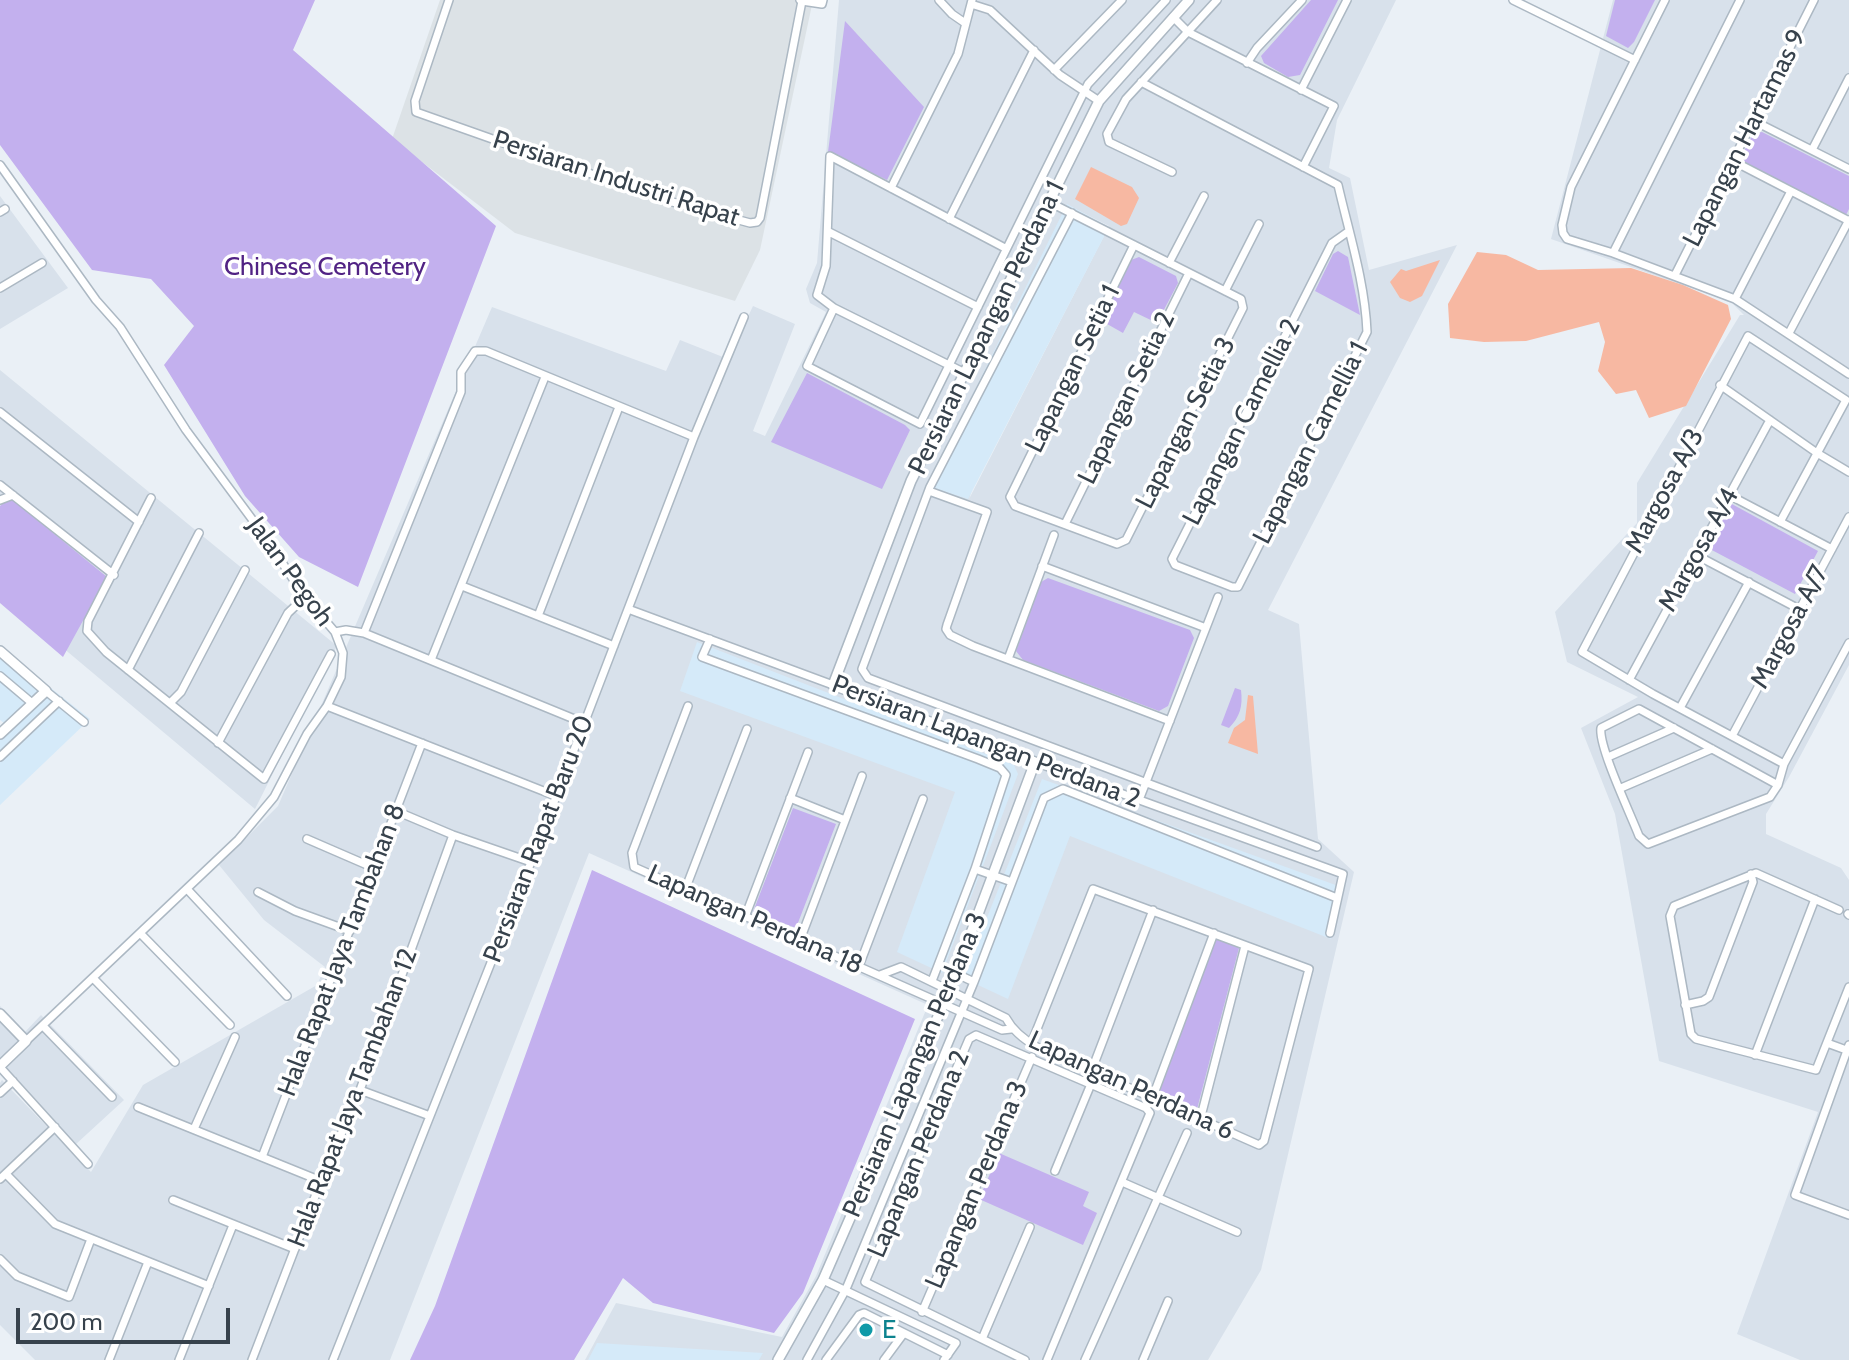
<!DOCTYPE html>
<style>
body{margin:0}
#map{position:relative;width:1849px;height:1360px;overflow:hidden;background:#eaf0f6;font-family:Cabin,sans-serif}
canvas{display:block}
.scale{position:absolute;left:16px;top:1308px;width:214px;height:36px;box-sizing:border-box;border:4px solid #37424c;border-top:0;padding-left:10px;font-size:24px;line-height:28px;white-space:nowrap;color:#37424c;-webkit-text-stroke:6px #fff;paint-order:stroke}
</style>
<div id="map">
<canvas width="1849" height="1360"></canvas>
<div class="scale">200 m</div>
</div>
<script>
const g = document.querySelector('canvas').getContext('2d');
g.lineJoin = 'round';
function fill(path, color) { g.fillStyle = color; g.fill(path, 'evenodd'); }
function trace(path, color, width, dash) { g.strokeStyle = color; g.lineWidth = width; g.lineCap = dash ? 'butt' : 'round'; g.setLineDash(dash || []); g.stroke(path); }
function label(font, color, halo, rows, align = 'center') {
  g.font = font + ' Cabin,sans-serif'; g.lineWidth = 7; g.setLineDash([]); g.textBaseline = 'middle'; g.strokeStyle = halo; g.fillStyle = color; for (const [text, x, y, turn = 0] of rows) {
    g.save(); g.translate(x, y); g.rotate((+turn || 0) * Math.PI / 180); g.textAlign = isNaN(turn) ? turn : align; if (halo) g.strokeText(text, 0, 0); g.fillText(text, 0, 0); g.restore();
  }
}
const residential = new Path2D(`
 M 839,0 L 1396,0 L 1337,120 L 1329,168 L 1350,178 L 1369,270 L 1457,245 L 1268,610 L 1299,624 L 1318,839 L 1354,872 L 1261,1270 L 1208,1360 L 585,1360 L 616,1303 L 782,1337 L 816,1276 L 928,1005 L 589,853 L 390,1360 L 35,1360 L 0,1325 L 0,1083 L 2,1080 L 91,1172 L 143,1085 L 317,985 L 325,967 L 264,920 L 219,865 L 278,806 L 492,307 L 666,371 L 680,340 L 728,359 L 753,306 L 795,324 L 753,431 L 765,436 L 826,312 L 810,303 L 806,289 L 817,263 ZM 1067,205 L 1109,226 L 969,499 Z
 M 1613,0 L 1849,0 L 1849,665 L 1789,777 L 1766,814 L 1766,834 L 1841,868 L 1849,880 L 1849,1360 L 1800,1360 L 1737,1334 L 1818,1112 L 1659,1061 L 1615,814 L 1581,728 L 1638,697 L 1567,662 L 1555,612 L 1637,523 L 1637,483 L 1740,315 L 1744,315 L 1731,302 L 1551,239 Z
 M 0,196 L 68,288 L 0,329 Z
 M 0,370 L 337,646 L 255,809 L 0,595 Z
 M 0,1006 L 25,1032 L 41,1015 L 124,1100 L 75,1145 L 0,1065 Z`);
const commercial = new Path2D(`
 M 1067,204 L 1109,227 L 968,499 L 927,486 Z
 M 697,642 L 1014,765 L 1018,774 L 942,973 L 897,952 L 955,792 L 680,691 Z
 M 0,648 L 90,719 L 0,805 L 0,734 L 8,726 L 0,720 Z
 M 1042,779 L 1344,888 L 1331,939 L 1070,836 L 1008,999 L 963,978 Z
 M 597,1343 L 763,1353 L 759,1360 L 588,1360 Z`);
const industrial = new Path2D(`
 M 440,0 L 813,0 L 760,250 L 735,301 L 515,233 L 392,139 Z`);
const green = new Path2D(`
 M 0,0 L 315,0 L 293,50 L 496,226 L 358,587 L 299,557 L 245,496 L 164,365 L 194,326 L 151,279 L 92,270 L 0,145 Z
 M 1311,0 L 1338,0 L 1300,75 L 1288,77 L 1264,63 L 1261,56 Z
 M 1615,0 L 1655,0 L 1634,42 L 1628,48 L 1606,36 Z
 M 845,21 L 924,107 L 887,180 L 828,152 Z
 M 1762,132 L 1849,176 L 1849,209 L 1846,215 L 1739,161 L 1753,134 Z
 M 1338,251 L 1348,257 L 1360,315 L 1315,291 L 1333,254 Z
 M 1139,257 L 1176,276 L 1178,283 L 1157,323 L 1134,312 L 1123,333 L 1100,320 L 1131,260 Z
 M 807,373 L 905,425 L 910,430 L 882,489 L 771,442 Z
 M 6,501 L 14,501 L 107,577 L 63,657 L 0,603 L 0,506 Z
 M 1730,503 L 1818,551 L 1795,594 L 1708,548 Z
 M 1048,578 L 1190,630 L 1194,638 L 1168,706 L 1159,711 L 1023,660 L 1016,651 L 1041,582 Z
 M 1235,688 L 1241,690 C 1243,706 1240,717 1229,728 L 1221,725 Z
 M 793,808 L 836,824 L 796,928 L 753,912 Z
 M 592,870 L 915,1019 L 803,1293 L 774,1333 L 653,1303 L 623,1278 L 574,1360 L 410,1360 L 435,1306 Z
 M 1216,939 L 1239,948 L 1196,1113 L 1158,1095 Z
 M 999,1153 L 1089,1192 L 1083,1206 L 1097,1213 L 1083,1245 L 979,1199 Z`);
const water = new Path2D(`
 M 1091,167 L 1132,187 L 1139,198 L 1127,224 L 1121,226 L 1075,199 Z
 M 1477,252 L 1506,255 L 1538,270 L 1631,268 L 1683,285 L 1728,305 L 1731,319 L 1686,406 L 1649,418 L 1636,390 L 1616,394 L 1598,371 L 1605,342 L 1599,322 L 1526,341 L 1484,342 L 1450,338 L 1448,304 Z
 M 1440,260 L 1422,296 L 1410,302 L 1400,298 L 1390,282 L 1401,269 L 1406,271 Z
 M 1248,695 L 1253,696 L 1258,754 L 1228,743 L 1234,728 L 1245,720 Z`);
const minor = new Path2D(`
 M 449,0 L 415,101 L 416,112 L 665,200 L 750,223 L 757,222 L 760,218 L 802,1 L 800,0
 M 939,0 L 952,14 L 965,23
 M 1513,0 L 1635,60
 M 1665,0 L 1571,187 L 1562,225 L 1563,233 L 1567,239 L 1613,253 L 1740,0
 M 802,1 L 822,4 L 823,0
 M 971,4 L 990,10 L 1060,75 L 1099,101
 M 1173,17 L 1188,32 L 1334,106 L 1303,167
 M 1247,63 L 1257,48 L 1302,0
 M 1054,70 L 1122,0
 M 1141,82 L 1338,185 C 1349,233 1365,282 1367,332 L 1238,587 L 1232,587 L 1175,565 L 1172,559 L 1332,243 L 1349,231
 M 1301,90 L 1347,0
 M 1754,121 L 1849,169
 M 1812,150 L 1849,78
 M 1733,161 L 1849,221
 M 0,165 L 96,300 L 120,327 L 186,430 L 263,534 L 305,597 L 335,632 L 343,653 L 341,677 L 327,706 L 307,734 L 274,797 L 238,840 L 26,1041
 M 1172,172 L 1109,142 L 1107,134 L 1126,99 L 1217,0
 M 891,188 L 958,54 L 972,0
 M 1049,202 C 1113,234 1177,267 1241,299 L 1243,308 L 1126,540 L 1117,544 L 1015,506 L 1010,497 L 1134,245
 M 0,212 L 5,209
 M 1072,213 L 930,487 L 862,669 L 868,678 L 1317,847
 M 949,219 L 1034,50
 M 829,232 L 978,307
 M 1613,253 L 1735,299 L 1849,374
 M 1169,263 L 1204,196
 M 1675,275 L 1814,0
 M 0,288 L 42,263
 M 1225,291 L 1259,224
 M 1735,299 L 1791,191
 M 834,308 L 807,366 L 920,424 L 1088,84 L 1166,0
 M 1789,333 L 1849,220
 M 965,373 L 834,308 L 817,295 L 826,266 L 830,156 L 1005,248
 M 1720,385 L 1817,453 L 1849,472
 M 0,412 L 139,522
 M 0,485 L 114,575
 M 929,491 L 987,512 L 947,625 L 946,629 L 950,635 L 973,646 L 1170,721
 M 1729,495 L 1832,549
 M 151,498 L 88,621 L 87,631 L 106,652 L 264,779 L 331,654
 M 0,500 L 13,495
 M 1780,522 L 1846,400 L 1748,336 L 1582,652 L 1653,694 L 1784,764
 M 1065,524 L 1189,273
 M 1696,555 L 1799,609
 M 1042,566 L 1206,628
 M 462,586 L 614,646
 M 628,609 L 833,685
 M 538,616 L 619,407
 M 335,632 L 346,630 L 364,633 L 584,723
 M 364,633 L 461,392 L 461,372 L 475,351 L 486,351 L 694,437
 M 710,639 L 702,657 L 978,759 L 1000,768 L 1006,775 L 975,869 L 932,981
 M 1008,659 L 1054,535
 M 431,660 L 545,377
 M 128,670 L 199,533
 M 0,676 L 32,703
 M 1629,680 L 1770,420
 M 46,691 L 84,722
 M 170,703 L 181,692 L 245,570
 M 327,706 L 556,796
 M 688,706 L 632,853 L 634,867 L 1002,1030 L 1011,1029
 M 1680,708 L 1749,582
 M 1732,736 L 1849,517
 M 218,743 L 288,613 L 305,597
 M 0,757 L 59,701
 M 1608,757 L 1674,728
 M 1035,762 L 1343,874 L 1330,933
 M 1778,785 L 1639,709 L 1601,728 C 1598,746 1631,815 1639,836 L 1648,844 L 1770,797 L 1778,785 L 1784,764 L 1849,643
 M 1621,788 L 1712,749
 M 790,798 L 845,820
 M 1139,800 L 1218,597
 M 396,811 L 453,835 L 531,862
 M 307,839 L 374,868
 M 975,869 L 1012,882
 M 187,889 L 287,996
 M 685,890 L 747,729
 M 258,892 L 295,911 L 350,931
 M 1839,910 L 1756,873 L 1674,906 L 1670,916 L 1691,1034 L 1696,1039 L 1816,1070 L 1849,987
 M 1848,914 L 1849,915
 M 745,917 L 808,752
 M 140,933 L 230,1025
 M 800,940 L 862,776
 M 859,966 L 923,799
 M 957,974 L 974,982 L 1044,798 L 1063,789 L 1337,898
 M 880,975 L 901,967 L 1006,1018 C 1013,1031 1023,1039 1037,1047 L 1259,1145 L 1264,1141 L 1309,969 L 1093,889 L 1031,1044
 M 93,978 L 175,1062
 M 1685,1005 L 1703,1001 L 1709,997 L 1753,882 L 1751,874
 M 43,1026 L 112,1097
 M 1827,1043 L 1849,1051
 M 1849,1045 L 1795,1195 L 1849,1215
 M 1755,1055 L 1815,899
 M 0,1067 L 88,1164
 M 1091,1072 L 1153,910
 M 360,1090 L 430,1116
 M 0,1093 L 13,1081
 M 1152,1099 L 1214,933
 M 138,1107 L 321,1181
 M 1200,1120 L 1245,946
 M 194,1129 L 235,1037
 M 262,1157 L 422,743
 M 1055,1171 L 1091,1084
 M 6,1174 L 55,1224 L 209,1286
 M 0,1179 L 55,1127
 M 1122,1182 L 1237,1232
 M 173,1200 L 295,1249
 M 0,1259 L 17,1276 L 69,1297 L 91,1239
 M 823,1280 L 956,1343 L 944,1360
 M 922,1312 L 1032,1057
 M 982,1339 L 1030,1227
 M 109,1360 L 148,1262
 M 179,1360 L 233,1225
 M 252,1360 L 321,1181 L 360,1090 L 453,835
 M 333,1360 L 531,862 L 694,437 L 744,317
 M 807,1360 L 846,1289 L 974,982
 M 826,1360 L 859,1315 L 864,1313 L 948,1355
 M 884,1360 L 904,1333
 M 1025,1360 L 865,1282 L 969,1039 L 976,1035 L 1146,1108 L 1150,1113 L 1047,1360
 M 1085,1360 L 1187,1133
 M 1143,1360 L 1168,1301`);
const tertiary = new Path2D(`
 M 0,651 L 46,691 L 0,734
 M 0,1014 L 26,1041 L 0,1066
 M 778,1360 L 823,1280 L 950,989 L 1035,762 L 833,685 L 911,481 L 1099,101 L 1189,0`);
const markers = [
 [866,1330,8,"#0f9aa8"]
];
const streetNames = [
 ["Lapangan Hartamas 9",1745,138,-63],
 ["Persiaran Industri Rapat",616,179,18],
 ["Persiaran Lapangan Perdana 1",987,328,-64],
 ["Lapangan Setia 1",1073,369,-64],
 ["Lapangan Setia 2",1127,398,-64],
 ["Lapangan Camellia 2",1242,422,-63],
 ["Lapangan Setia 3",1186,423,-63],
 ["Lapangan Camellia 1",1311,443,-63],
 ["Margosa A/3",1665,491,-62],
 ["Margosa A/4",1699,550,-61],
 ["Jalan Pegoh",290,572,54],
 ["Margosa A/7",1790,627,-62],
 ["Persiaran Lapangan Perdana 2",986,742,21],
 ["Persiaran Rapat Baru 20",539,839,-69],
 ["Lapangan Perdana 18",755,920,24],
 ["Hala Rapat Jaya Tambahan 8",342,950,-69],
 ["Persiaran Lapangan Perdana 3",915,1065,-67],
 ["Lapangan Perdana 6",1131,1086,25],
 ["Hala Rapat Jaya Tambahan 12",353,1098,-69],
 ["Lapangan Perdana 2",919,1154,-67],
 ["Lapangan Perdana 3",977,1185,-67]
];
const parkNames = [
 ["Chinese Cemetery",325,267]
];
const cultureNames = [
 ["E",882,1330]
];
fill(residential, '#d8e1eb');
fill(commercial, '#d5eaf9');
fill(industrial, '#dce2e6');
fill(green, '#c3b0ee');
fill(water, '#f7b8a2');
trace(minor, '#acb8c3', 10);
trace(tertiary, '#acb8c3', 12);
trace(minor, '#fff', 7);
trace(tertiary, '#fff', 9);
for (const [x, y, r, color] of markers) { const dot = new Path2D(); dot.arc(x, y, r, 0, 2 * Math.PI); g.fillStyle = color; g.fill(dot); trace(dot, '#fff', 3); }
label('26px', '#37424c', '#fff', streetNames);
label('26px', '#512384', '#fff', parkNames);
label('26px', '#0d838f', '#fff', cultureNames, 'left');
</script>
